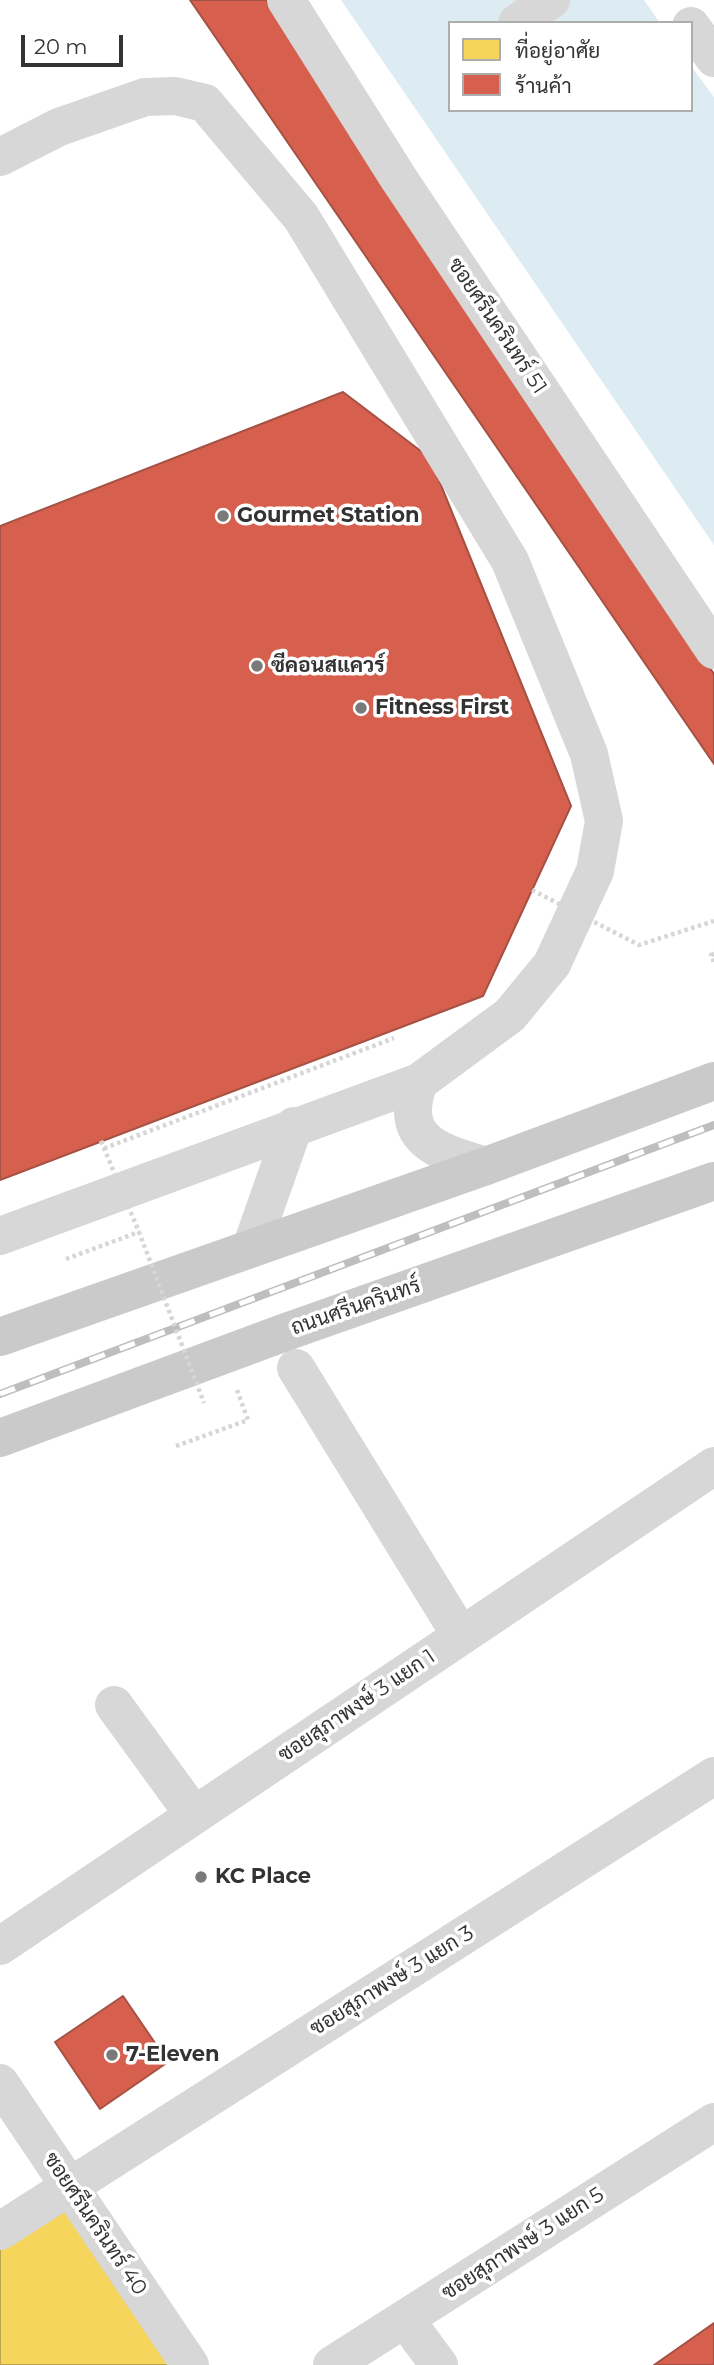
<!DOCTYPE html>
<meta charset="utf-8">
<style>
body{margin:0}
#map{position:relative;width:714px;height:2365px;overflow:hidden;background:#fff;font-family:Montserrat,Sarabun,sans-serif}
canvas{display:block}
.legend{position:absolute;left:448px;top:21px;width:245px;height:91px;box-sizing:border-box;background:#fff;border:2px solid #adadad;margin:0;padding:9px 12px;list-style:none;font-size:21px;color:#333}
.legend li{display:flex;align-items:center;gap:14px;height:35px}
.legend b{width:35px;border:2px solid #adadad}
.scale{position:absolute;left:21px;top:35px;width:102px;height:32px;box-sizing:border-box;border:4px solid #333;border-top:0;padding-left:9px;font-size:21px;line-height:24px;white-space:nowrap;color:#333;-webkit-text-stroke:5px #fff;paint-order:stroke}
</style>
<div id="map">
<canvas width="714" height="2365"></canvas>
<ul class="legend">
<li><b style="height:19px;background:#f6d55c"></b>ที่อยู่อาศัย</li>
<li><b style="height:19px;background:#d6604d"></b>ร้านค้า</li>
</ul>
<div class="scale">20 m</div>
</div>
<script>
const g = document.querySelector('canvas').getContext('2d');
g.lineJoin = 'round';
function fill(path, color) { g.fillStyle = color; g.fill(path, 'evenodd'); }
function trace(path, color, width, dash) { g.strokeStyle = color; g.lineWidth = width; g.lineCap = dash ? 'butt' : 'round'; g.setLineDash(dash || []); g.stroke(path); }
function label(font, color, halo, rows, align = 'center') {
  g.font = font + ' Montserrat,Sarabun,sans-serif'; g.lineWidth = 7; g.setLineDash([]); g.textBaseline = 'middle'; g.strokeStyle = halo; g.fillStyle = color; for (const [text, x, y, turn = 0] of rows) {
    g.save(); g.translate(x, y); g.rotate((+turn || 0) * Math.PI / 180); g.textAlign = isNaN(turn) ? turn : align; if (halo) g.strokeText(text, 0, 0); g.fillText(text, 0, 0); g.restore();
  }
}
const water = new Path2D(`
 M 341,0 L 644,0 L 660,23 L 450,23 L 450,110 L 691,110 L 691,66 L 714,97 L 714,545 Z`);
const homes = new Path2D(`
 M 69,2200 L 176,2365 L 0,2365 L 0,2245 Z`);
const shops = new Path2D(`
 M 190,0 L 266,0 L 714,674 L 714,764 Z
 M 343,392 L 430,458 L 571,806 L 483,996 L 0,1180 L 0,526 Z
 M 123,1996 L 168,2062 L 100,2109 L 55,2042 Z
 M 714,2323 L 714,2365 L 654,2365 Z`);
const path = new Path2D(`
 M 714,954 L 711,955 L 714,962
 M 101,1141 L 105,1148 L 394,1038
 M 66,1259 L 139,1232
 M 176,1446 L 248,1420 L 237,1390 L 235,1390`);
const minor = new Path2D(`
 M 286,0 L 399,179 L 714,650
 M 517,23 L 551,0
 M 691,26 L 714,58
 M 0,157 L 59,127 L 145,97 L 175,96 L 205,103 L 301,217 L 510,561 L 589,754 L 604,821 L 595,871 L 552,964 L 510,1015 L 419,1082 L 0,1236
 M 419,1082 C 397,1141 439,1152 486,1166
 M 251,1248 L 294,1126
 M 296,1368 L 461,1636
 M 114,1705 L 194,1815
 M 0,1946 L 714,1466
 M 0,2083 L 190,2365
 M 0,2231 L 714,1776
 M 405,2319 L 439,2365
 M 332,2365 L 714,2122`);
const major = new Path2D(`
 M 0,1337 L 486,1166 L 714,1081
 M 0,1438 L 283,1333 L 714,1181`);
const rail = new Path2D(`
 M 0,1394 L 714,1125`);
const pathBridge = new Path2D(`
 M 532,890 L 639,945 L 714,921
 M 101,1141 L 139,1232 L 204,1403`);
const markers = [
 [223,516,7,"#7a7a7a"],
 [257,666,7,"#7a7a7a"],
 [361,708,7,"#7a7a7a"],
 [201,1877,7,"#7a7a7a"],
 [112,2055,7,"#7a7a7a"]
];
const streetNames = [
 ["ซอยศรีนครินทร์ 51",497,326,56],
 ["ถนนศรีนครินทร์",356,1307,-19],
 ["ซอยสุภาพงษ์ 3 แยก 1",357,1706,-34],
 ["ซอยสุภาพงษ์ 3 แยก 3",392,1981,-32],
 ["ซอยศรีนครินทร์ 40",95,2224,56],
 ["ซอยสุภาพงษ์ 3 แยก 5",523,2244,-33]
];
const poiNames = [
 ["Gourmet Station",237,516],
 ["ซีคอนสแควร์",271,666],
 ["Fitness First",375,708],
 ["KC Place",215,1877],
 ["7-Eleven",126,2055]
];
fill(water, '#ddebf3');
fill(homes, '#f6d55c');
trace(homes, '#bca450', 2);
fill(shops, '#d6604d');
trace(shops, '#a55245', 2);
trace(path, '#d6d6d6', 4.5, [3.5, 3.5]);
trace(minor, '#d7d7d7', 38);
trace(major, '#cacaca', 38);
trace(rail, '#bebebe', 8);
trace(rail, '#fff', 5, [16]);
trace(pathBridge, '#d6d6d6', 4.5, [3.5, 3.5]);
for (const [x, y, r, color] of markers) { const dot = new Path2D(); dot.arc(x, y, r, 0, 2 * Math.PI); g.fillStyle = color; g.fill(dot); trace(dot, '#fff', 2.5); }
label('21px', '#333', '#fff', streetNames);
label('bold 21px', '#333', '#fff', poiNames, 'left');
</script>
